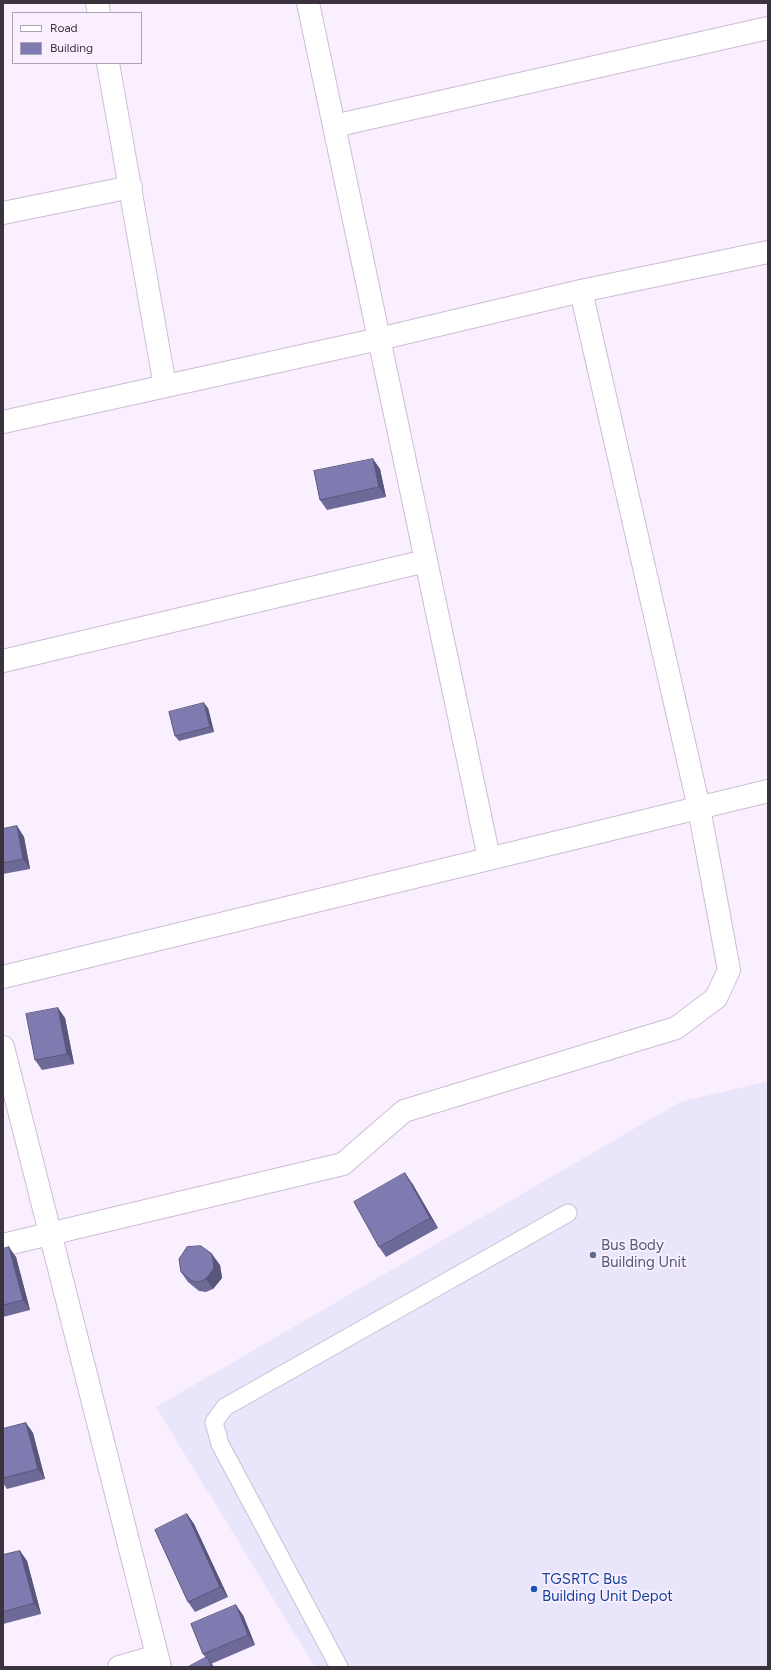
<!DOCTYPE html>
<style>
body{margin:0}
#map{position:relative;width:771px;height:1670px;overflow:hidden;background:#f9effe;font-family:Figtree,sans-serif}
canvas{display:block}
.frame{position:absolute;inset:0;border:4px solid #3a333d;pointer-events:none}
.legend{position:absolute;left:12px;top:12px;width:130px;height:52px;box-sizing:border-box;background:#f9effe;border:1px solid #ada4b1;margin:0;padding:5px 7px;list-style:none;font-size:12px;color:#3a333d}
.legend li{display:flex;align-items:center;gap:8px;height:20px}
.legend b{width:20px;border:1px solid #ada4b1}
</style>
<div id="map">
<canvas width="771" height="1670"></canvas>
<div class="frame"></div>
<ul class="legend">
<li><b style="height:5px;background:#fff"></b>Road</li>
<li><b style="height:11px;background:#7f7bb1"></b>Building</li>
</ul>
</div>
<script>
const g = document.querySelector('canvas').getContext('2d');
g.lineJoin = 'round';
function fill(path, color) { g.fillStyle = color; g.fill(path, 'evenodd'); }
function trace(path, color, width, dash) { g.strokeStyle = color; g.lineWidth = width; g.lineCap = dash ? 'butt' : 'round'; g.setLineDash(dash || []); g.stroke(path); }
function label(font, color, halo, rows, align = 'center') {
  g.font = font + ' Figtree,sans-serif'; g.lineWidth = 3.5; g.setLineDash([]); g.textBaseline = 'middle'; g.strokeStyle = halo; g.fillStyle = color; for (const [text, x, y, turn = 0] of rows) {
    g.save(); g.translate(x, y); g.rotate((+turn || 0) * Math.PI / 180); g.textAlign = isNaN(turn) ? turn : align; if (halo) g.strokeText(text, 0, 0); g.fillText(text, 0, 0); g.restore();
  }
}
const industrial = new Path2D(`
 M 768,1081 L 768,1667 L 315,1667 L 156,1407 L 680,1102 Z`);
const lane = new Path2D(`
 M 339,1667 L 220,1444 L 214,1422 L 225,1407 L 568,1213`);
const street = new Path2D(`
 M 97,3 L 99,13
 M 308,3 L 489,858
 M 108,63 L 165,386
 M 334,126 L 768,28
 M 3,213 L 131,187
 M 3,422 L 379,339 L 581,291 L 768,252
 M 3,661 L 426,561
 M 3,977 L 768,791
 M 3,1047 L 160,1667
 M 3,1245 L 343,1164 L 404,1111 L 676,1028 L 716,998 L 729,970 L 699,808 L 581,291
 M 119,1667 L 157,1656`);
const wall = new Path2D(`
 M 373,459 L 380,469 L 386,497 L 327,510 L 320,500 Z
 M 208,708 L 214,732 L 179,741 L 175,736 Z
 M 17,826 L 24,837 L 30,869 L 3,874 L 3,829 Z
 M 58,1008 L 65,1018 L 74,1064 L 42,1070 L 35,1060 Z
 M 412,1183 L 438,1228 L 386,1257 L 379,1247 Z
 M 3,1249 L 16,1257 L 30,1310 L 3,1317 Z
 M 220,1265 L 222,1278 L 213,1289 L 206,1292 L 199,1291 L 188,1282 L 181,1272 Z
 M 26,1423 L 33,1433 L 45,1479 L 7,1489 L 3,1483 L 3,1429 Z
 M 187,1514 L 194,1524 L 228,1597 L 195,1612 L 188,1602 Z
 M 20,1551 L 27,1561 L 41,1614 L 3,1624 L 3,1555 Z
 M 243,1615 L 255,1645 L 211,1664 L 203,1654 Z`);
const shadedWall = new Path2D(`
 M 373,459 L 380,469 L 386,497 L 379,487 Z
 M 204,703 L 208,708 L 214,732 L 210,727 Z
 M 17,826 L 24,837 L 30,869 L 23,859 Z
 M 58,1008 L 65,1018 L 74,1064 L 67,1054 Z
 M 405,1173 L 412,1183 L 438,1228 L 430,1218 Z
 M 9,1247 L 16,1257 L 30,1310 L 23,1300 Z
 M 212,1254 L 220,1265 L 222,1278 L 213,1289 L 206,1279 Z
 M 26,1423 L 33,1433 L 45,1479 L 38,1469 Z
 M 187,1514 L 194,1524 L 228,1597 L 220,1587 Z
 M 20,1551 L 27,1561 L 41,1614 L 34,1603 Z
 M 236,1605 L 243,1615 L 255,1645 L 248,1635 Z
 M 207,1657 L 214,1667 L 212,1667 Z`);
const building = new Path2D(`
 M 373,459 L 379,487 L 320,500 L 314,471 Z
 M 204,703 L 210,727 L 175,736 L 169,712 Z
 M 17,826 L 23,859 L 3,863 L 3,829 Z
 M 58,1008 L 67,1054 L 35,1060 L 26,1014 Z
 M 405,1173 L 430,1218 L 379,1247 L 354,1202 Z
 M 201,1246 L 212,1254 L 214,1268 L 206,1279 L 199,1282 L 192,1281 L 181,1272 L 179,1259 L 187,1247 Z
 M 9,1247 L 23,1300 L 3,1305 L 3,1249 Z
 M 26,1423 L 38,1469 L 3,1478 L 3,1429 Z
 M 187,1514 L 220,1587 L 188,1602 L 155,1530 Z
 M 20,1551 L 34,1603 L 3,1612 L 3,1555 Z
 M 236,1605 L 248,1635 L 203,1654 L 191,1624 Z
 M 207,1657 L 212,1667 L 188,1667 Z`);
const markers = [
 [593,1255,4,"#5c6f8a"],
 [534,1589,4,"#1a4fb4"]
];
const serviceNames = [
 ["Bus Body",601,1246],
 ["Building Unit",601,1263]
];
const transitNames = [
 ["TGSRTC Bus",542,1580],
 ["Building Unit Depot",542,1597]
];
fill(industrial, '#e9e6fc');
trace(lane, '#cdbdd5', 19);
trace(street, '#cdbdd5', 24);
trace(lane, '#fff', 17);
trace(street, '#fff', 22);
fill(wall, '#6d6a98');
fill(shadedWall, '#59567c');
fill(building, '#7f7bb1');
trace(building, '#59567c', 1);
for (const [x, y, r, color] of markers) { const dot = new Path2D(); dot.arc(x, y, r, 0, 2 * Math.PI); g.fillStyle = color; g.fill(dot); trace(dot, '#f9effe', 1.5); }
label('15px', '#4e5e75', '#f9effe', serviceNames, 'left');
label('15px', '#164399', '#f9effe', transitNames, 'left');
</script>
